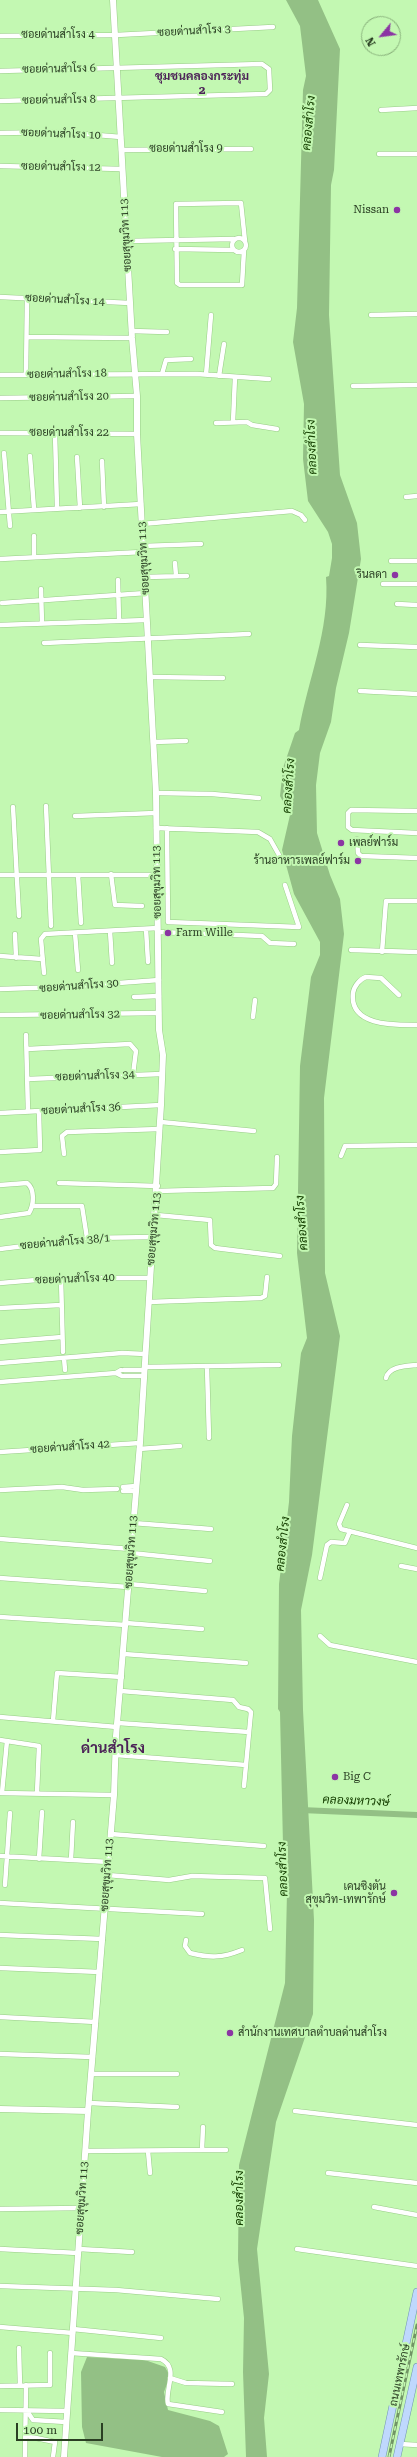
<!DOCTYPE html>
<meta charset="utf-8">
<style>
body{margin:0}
#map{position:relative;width:417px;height:2457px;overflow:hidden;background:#c3f8b2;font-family:"Roboto Serif",serif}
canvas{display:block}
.north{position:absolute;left:361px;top:16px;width:40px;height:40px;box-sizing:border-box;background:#c3f8b2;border:1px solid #86ae79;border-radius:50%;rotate:241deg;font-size:11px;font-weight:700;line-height:16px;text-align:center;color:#2a3f23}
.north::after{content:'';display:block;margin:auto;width:14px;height:18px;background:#8b35a3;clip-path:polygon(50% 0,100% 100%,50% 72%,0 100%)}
.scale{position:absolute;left:16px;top:2423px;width:87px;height:18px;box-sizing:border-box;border:2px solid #2a3f23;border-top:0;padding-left:5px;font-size:12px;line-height:14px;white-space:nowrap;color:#2a3f23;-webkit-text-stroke:3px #c3f8b2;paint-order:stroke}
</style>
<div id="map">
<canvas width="417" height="2457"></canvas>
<div class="north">N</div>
<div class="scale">100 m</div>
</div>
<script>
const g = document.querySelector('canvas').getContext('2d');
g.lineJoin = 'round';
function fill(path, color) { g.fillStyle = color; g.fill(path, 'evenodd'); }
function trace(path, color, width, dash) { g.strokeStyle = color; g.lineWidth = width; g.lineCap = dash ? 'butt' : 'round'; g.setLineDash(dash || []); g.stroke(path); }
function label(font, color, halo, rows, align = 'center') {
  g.font = font + ' "Roboto Serif",Sarabun,serif'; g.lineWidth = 4; g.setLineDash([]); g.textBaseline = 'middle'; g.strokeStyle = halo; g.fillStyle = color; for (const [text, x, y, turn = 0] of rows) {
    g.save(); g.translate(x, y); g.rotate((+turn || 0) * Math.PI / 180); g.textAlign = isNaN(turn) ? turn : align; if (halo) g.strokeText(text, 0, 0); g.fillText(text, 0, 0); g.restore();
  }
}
const water = new Path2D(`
 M 286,0 L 318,0 L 340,49 L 334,170 L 331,185 L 329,315 L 340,475 L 357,523 L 361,559 L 349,633 L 336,688 L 331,722 L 320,753 L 316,785 L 317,833 L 330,875 L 340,899 L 344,934 L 324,1098 L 325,1273 L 340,1336 L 312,1555 L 301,1610 L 303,1710 L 314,1920 L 313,2014 L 276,2122 L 257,2249 L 269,2374 L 264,2418 L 267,2457 L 246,2457 L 243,2372 L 244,2318 L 238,2260 L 239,2165 L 285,1983 L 288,1846 L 283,1845 L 280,1712 L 278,1709 L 279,1584 L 289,1502 L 292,1436 L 301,1353 L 307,1338 L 297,1253 L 300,1066 L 311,977 L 320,955 L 320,942 L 294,894 L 282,850 L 290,815 L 280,796 L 283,768 L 295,733 L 299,730 C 308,679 330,630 326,577 L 329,576 L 332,558 L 332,544 L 328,532 L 308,501 L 303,459 L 304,404 L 293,342 L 297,308 L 303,90 L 306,76 L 300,26 Z
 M 87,2357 L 145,2360 L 165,2367 L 170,2376 L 164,2392 L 168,2410 L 210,2421 L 219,2426 L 228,2454 L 224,2457 L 162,2457 L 86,2443 L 82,2427 L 81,2372 Z`);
const canal = new Path2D(`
 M 301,1810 L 417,1815`);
const street = new Path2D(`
 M 0,36 L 116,35 L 273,27
 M 0,71 L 262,64 L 269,69 L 270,90 L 266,94 L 0,101
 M 381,110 L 417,108
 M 0,133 L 60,132 L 121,137
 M 121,150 L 251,149
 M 379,154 L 417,154
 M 0,166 L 122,169
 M232 245a7 7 0 1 1 14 0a7 7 0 1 1-14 0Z
 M 127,241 L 234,239
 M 175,249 L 234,250
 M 244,250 L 242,285 L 180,285 L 177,283 L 176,204 L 241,203 L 245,241
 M 0,297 L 130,303
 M 371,315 L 417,314
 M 131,331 L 167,332
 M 27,337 L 132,338
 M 26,374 L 27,298
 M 162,374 L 166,360 L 191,359
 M 0,375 L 197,374 L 269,379
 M 206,375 L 211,315
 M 219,376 L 224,344
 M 353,386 L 417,385
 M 0,398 L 137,396
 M 233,422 L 235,377
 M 216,423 L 247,422 L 252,425 L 277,429
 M 0,433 L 137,434
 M 55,433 L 57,507
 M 4,453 L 10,526
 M 30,456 L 34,509
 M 77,457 L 80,508
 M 102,461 L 104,507
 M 406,497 L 417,496
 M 0,512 L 141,504
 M 142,524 L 292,511 L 301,515 L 305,520
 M 34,536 L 34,557
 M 143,546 L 201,544
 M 0,559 L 143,552
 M 391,561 L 417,561
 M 175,563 L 176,576
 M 145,577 L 187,576
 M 118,580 L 119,621
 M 383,584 L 417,584
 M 41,589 L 42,624
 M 2,603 L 146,593
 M 397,604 L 417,605
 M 0,625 L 147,620
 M 44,643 L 249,634
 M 360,645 L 417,647
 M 150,677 L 223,678
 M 360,691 L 417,694
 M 153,742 L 186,741
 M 156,793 L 212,794 L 259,798
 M 46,806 L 51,926
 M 13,807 L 19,916
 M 417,811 L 351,810 L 348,813 L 348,827 L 352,830 L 417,833
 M 75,816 L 156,813
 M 156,828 L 258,832 L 270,839 L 279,855
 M 167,828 L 168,922 L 299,927 L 285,885
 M 357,839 L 358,853 L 361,856 L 417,858
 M 111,874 L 115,905 L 142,906
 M 0,875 L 156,875
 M 78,875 L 81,923
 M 146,929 L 148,962
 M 110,931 L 112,963
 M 158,932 L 262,936 L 270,943 L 294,944
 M 75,933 L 78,970
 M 15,934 L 16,958
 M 351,950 L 417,952
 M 382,952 L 386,901 L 417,901
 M 0,956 L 42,959
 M 44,973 L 41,939 L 45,934 L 158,928
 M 0,989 L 65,987 L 159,980
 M 399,995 L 381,978 L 366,977 C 360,979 354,986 353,993 C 349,1027 396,1025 417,1025
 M 134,997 L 159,996
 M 0,1015 L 159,1013
 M 253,1017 L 255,1000
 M 26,1035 L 28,1112
 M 27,1049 L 130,1044 L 136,1051 L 133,1074
 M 27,1079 L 162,1074
 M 0,1113 L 161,1105
 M 161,1122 L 254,1131
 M 0,1152 L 40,1150 L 39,1112
 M 64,1154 L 62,1136 L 67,1132 L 160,1129
 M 341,1156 L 345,1146 L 417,1145
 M 59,1183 L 158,1186
 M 0,1185 L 27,1183 C 35,1189 34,1205 29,1213 L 0,1217
 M 157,1191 L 273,1188 L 276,1184 L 277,1157
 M 33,1206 L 82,1206 L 87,1238
 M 156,1215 L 210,1220 L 211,1245 L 215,1248 L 280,1256
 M 0,1249 L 87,1238 L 154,1237
 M 61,1278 L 63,1352
 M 0,1283 L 61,1278 L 150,1278
 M 149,1302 L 261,1298 L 265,1296 L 267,1277
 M 0,1308 L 61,1305
 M 0,1342 L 62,1337
 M 64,1358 L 65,1370
 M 0,1363 L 122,1353 L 146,1354
 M 145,1367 L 279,1365
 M 207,1367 L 209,1438
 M 121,1370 L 116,1373 L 122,1376
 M 124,1370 L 144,1370
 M 124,1376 L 144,1376
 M 386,1378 C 389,1366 407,1366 417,1365
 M 0,1382 L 116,1373
 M 139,1449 L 180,1446
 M 0,1452 L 140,1443
 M 123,1487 L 136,1486
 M 0,1490 L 62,1487 L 83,1490 L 117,1489
 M 123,1491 L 135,1491
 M 347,1505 L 339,1524 L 341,1529 L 417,1548
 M 133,1523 L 211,1529
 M 0,1539 L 131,1549
 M 131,1553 L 210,1561
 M 401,1566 L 417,1569
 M 0,1578 L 128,1587
 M 320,1578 L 327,1545 L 331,1542 L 345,1543 L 350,1531
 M 129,1584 L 205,1591
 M 0,1617 L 126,1625
 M 126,1623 L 202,1629
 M 320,1636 L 330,1645 L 417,1662
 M 124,1654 L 246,1663
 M 121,1691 L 233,1700 L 239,1707 L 248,1709 L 251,1712 L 246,1765
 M 0,1717 L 117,1727
 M 53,1721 L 57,1673 L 122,1677
 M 118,1723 L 249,1732
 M 0,1740 L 39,1746 L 37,1793
 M 116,1755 L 246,1765 L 244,1786
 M 0,1793 L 114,1795
 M 2,1793 L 7,1741
 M 111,1834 L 264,1846
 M 0,1856 L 109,1862
 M 39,1859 L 42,1812
 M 71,1860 L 73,1822
 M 107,1875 L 169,1880 L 192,1876 L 265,1878 L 270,1929
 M 5,1885 L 10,1813
 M 0,1903 L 202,1914
 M 0,1935 L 103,1939
 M 186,1940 L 185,1946 L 190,1953 C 210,1958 222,1958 242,1950
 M 0,1968 L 100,1972
 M 0,2017 L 96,2022
 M 0,2054 L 93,2057
 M 91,2074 L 177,2074
 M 89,2103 L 177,2107
 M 295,2111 L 417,2125
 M 202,2150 L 226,2150
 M 86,2151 L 202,2150 L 203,2127
 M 148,2151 L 150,2173
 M 328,2173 L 417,2183
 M 374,2207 L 417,2215
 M 0,2209 L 82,2208
 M 0,2249 L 78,2253
 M 79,2249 L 132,2252
 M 297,2249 L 417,2266
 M 0,2286 L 116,2290 L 218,2299
 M 0,2327 L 73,2333
 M 73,2329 L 161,2338
 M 19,2348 L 20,2386
 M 71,2353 L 161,2359 C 180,2368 164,2390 168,2404 L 222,2412
 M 170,2378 L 186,2383 L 232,2384
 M 0,2386 L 50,2385 L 50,2353
 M 0,2410 L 67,2411
 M 27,2411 L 33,2420 L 66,2422
 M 26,2436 L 55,2442 L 53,2457
 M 400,2444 L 417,2445
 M 25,2457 L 26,2385`);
const secondary = new Path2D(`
 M 0,2109 L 88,2111
 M 64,2457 L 88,2111 L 114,1795 L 116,1736 L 140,1443 L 161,1105 L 163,1055 L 159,1030 L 156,793 L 137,434 L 137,396 L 132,338 L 113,0`);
const primary = new Path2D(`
 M 382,2457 L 417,2292
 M 397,2457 L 417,2367`);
const rail = new Path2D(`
 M 389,2457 L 417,2325`);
const markers = [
 [397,210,4,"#8b35a3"],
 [395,575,4,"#8b35a3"],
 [341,843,4,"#8b35a3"],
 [358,861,4,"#8b35a3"],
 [168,933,4,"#8b35a3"],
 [335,1777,4,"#8b35a3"],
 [394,1893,4,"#8b35a3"],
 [230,2033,4,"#8b35a3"]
];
const streetNames = [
 ["ซอยด่านสำโรง 3",194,31,-3],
 ["ซอยด่านสำโรง 4",58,35],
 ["ซอยด่านสำโรง 6",59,69,-1],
 ["ซอยด่านสำโรง 8",59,100,-1],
 ["ซอยด่านสำโรง 10",61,134,2],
 ["ซอยด่านสำโรง 9",186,149],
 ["ซอยด่านสำโรง 12",61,167,1],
 ["ซอยสุขุมวิท 113",126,235,-93],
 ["ซอยด่านสำโรง 14",65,300,3],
 ["ซอยด่านสำโรง 18",67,374,-1],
 ["ซอยด่านสำโรง 20",69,397,-1],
 ["ซอยด่านสำโรง 22",69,433],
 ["ซอยสุขุมวิท 113",144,558,-93],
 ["ซอยสุขุมวิท 113",157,882,-91],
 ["ซอยด่านสำโรง 30",79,986,-4],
 ["ซอยด่านสำโรง 32",80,1015,-1],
 ["ซอยด่านสำโรง 34",95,1076,-2],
 ["ซอยด่านสำโรง 36",81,1109,-3],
 ["ซอยสุขุมวิท 113",154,1229,-85],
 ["ซอยด่านสำโรง 38/1",65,1242,-5],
 ["ซอยด่านสำโรง 40",75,1279,-2],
 ["ซอยด่านสำโรง 42",70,1447,-4],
 ["ซอยสุขุมวิท 113",131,1552,-86],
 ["ซอยสุขุมวิท 113",107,1875,-86],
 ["ซอยสุขุมวิท 113",82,2198,-86],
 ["ถนนเทพารักษ์",400,2375,-78]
];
const poiNames = [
 ["Nissan",389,210],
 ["รินลดา",387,575],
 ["เพลย์ฟาร์ม",349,843,"left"],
 ["ร้านอาหารเพลย์ฟาร์ม",350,861],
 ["Farm Wille",176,933,"left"],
 ["Big C",343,1777,"left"],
 ["เคนซิงตัน",386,1887],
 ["สุขุมวิท-เทพารักษ์",386,1900],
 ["สำนักงานเทศบาลตำบลด่านสำโรง",238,2033,"left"]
];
const neighbourhoodNames = [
 ["ชุมชนคลองกระทุ่ม",202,76],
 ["2",202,90]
];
const waterNames = [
 ["คลองสำโรง",309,123,-85],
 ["คลองสำโรง",312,447,-92],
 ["คลองสำโรง",289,786,-86],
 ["คลองสำโรง",302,1223,-94],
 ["คลองสำโรง",283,1544,-84],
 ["คลองมหาวงษ์",356,1801,2],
 ["คลองสำโรง",283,1869,-92],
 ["คลองสำโรง",239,2198,-90]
];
const districtNames = [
 ["ด่านสำโรง",113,1749]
];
fill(water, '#93c085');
trace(canal, '#93c085', 6);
trace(street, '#98cb87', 5.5);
trace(secondary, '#98cb87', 7);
trace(primary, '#6f92b0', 8);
trace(street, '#fff', 4.5);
trace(secondary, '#fff', 6);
trace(primary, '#bfd8fd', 7);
trace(rail, '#719565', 3);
trace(rail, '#c3f8b2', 1.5, [4.5]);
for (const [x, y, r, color] of markers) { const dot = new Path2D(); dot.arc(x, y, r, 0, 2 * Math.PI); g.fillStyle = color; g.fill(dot); trace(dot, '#c3f8b2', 1.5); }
label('11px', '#2a3f23', '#c3f8b2', streetNames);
label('11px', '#2a3f23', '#c3f8b2', poiNames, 'right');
label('bold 12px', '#4c2357', '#c3f8b2', neighbourhoodNames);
label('italic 12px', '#164002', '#c3f8b2', waterNames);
label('bold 15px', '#4c2357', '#c3f8b2', districtNames);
</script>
